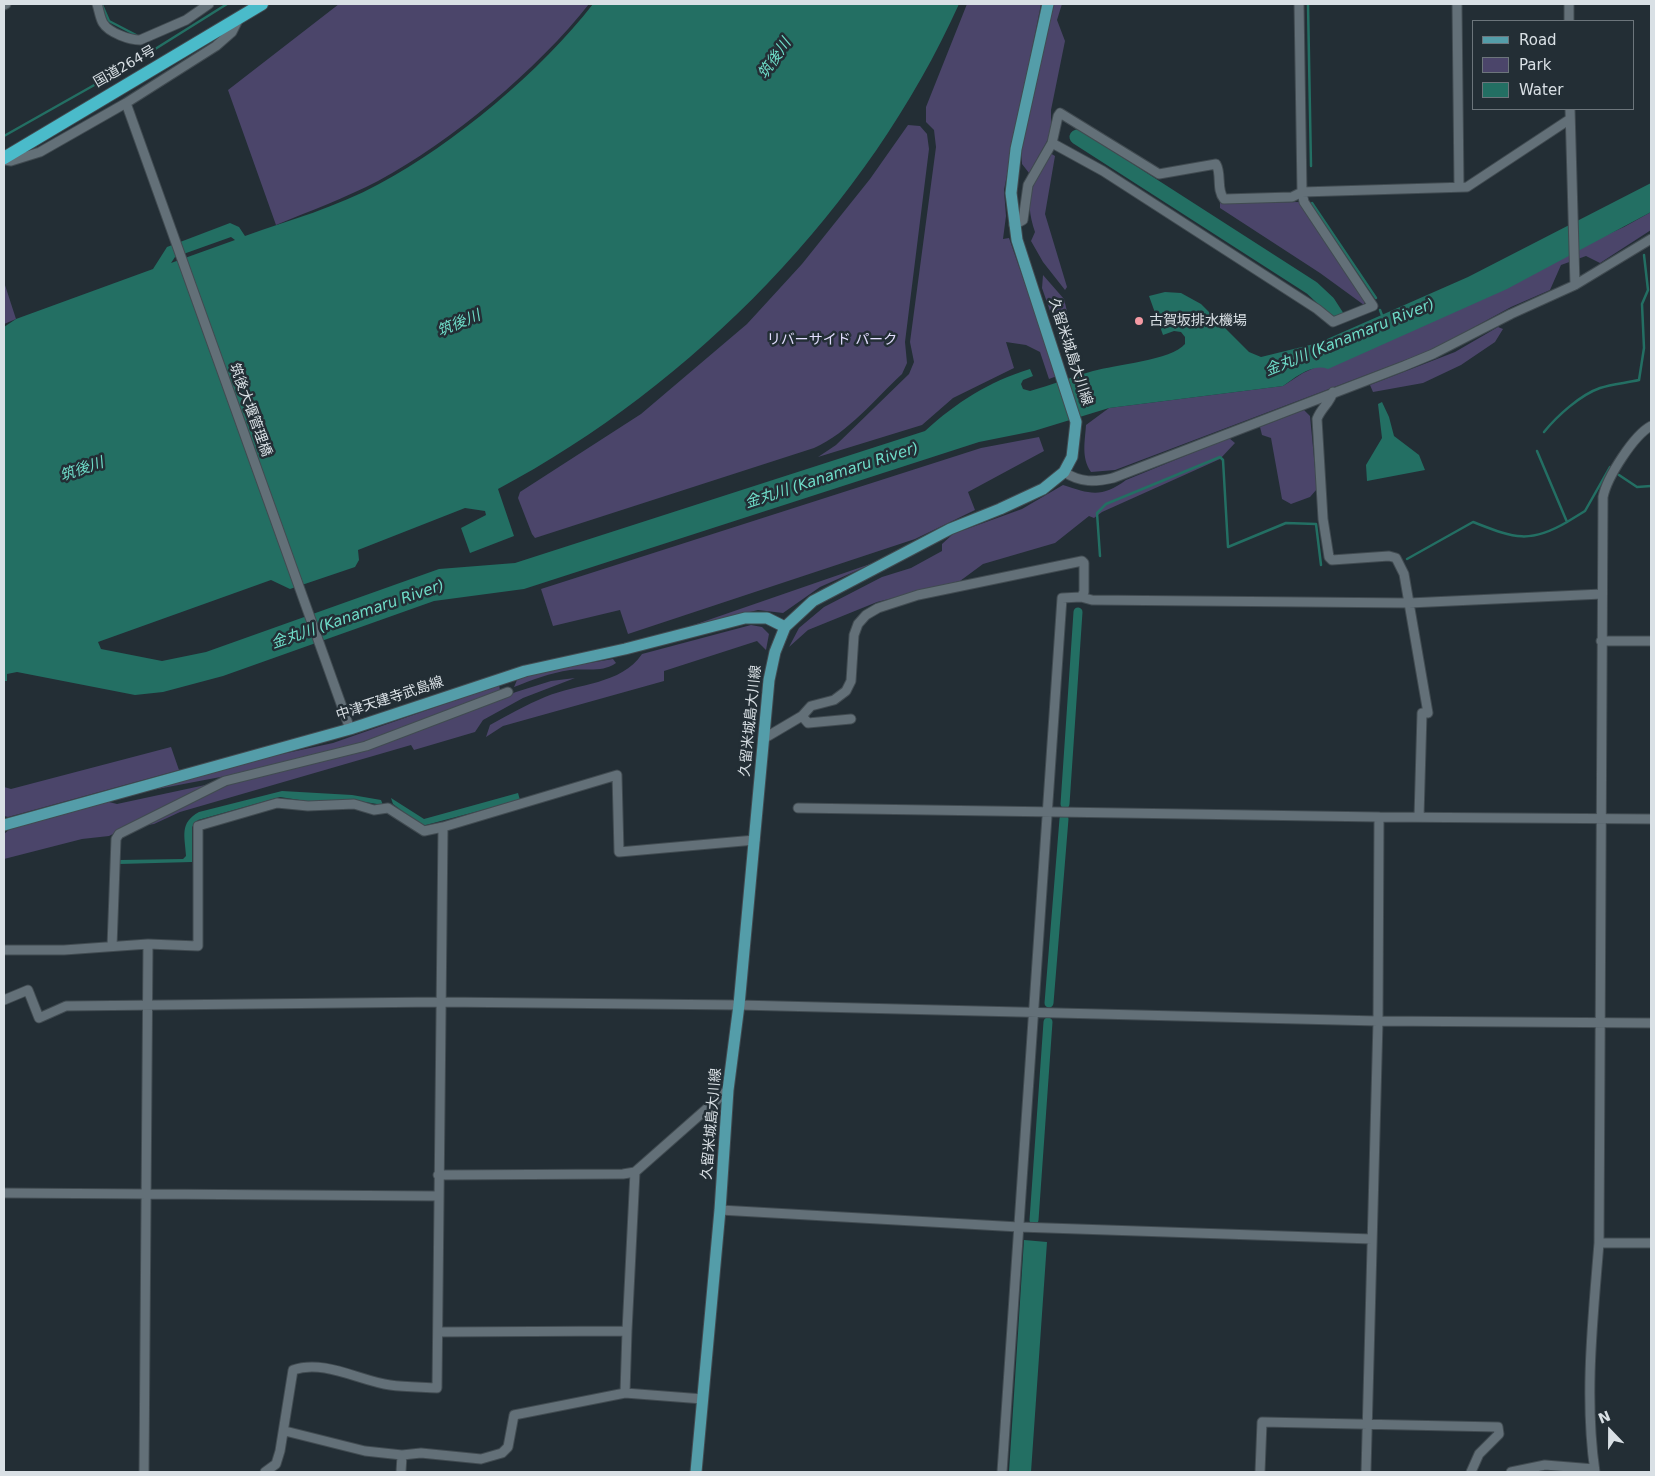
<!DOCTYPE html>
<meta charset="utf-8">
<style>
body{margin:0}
#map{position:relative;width:1655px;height:1476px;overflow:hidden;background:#232e35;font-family:"DejaVu Sans",sans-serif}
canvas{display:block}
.frame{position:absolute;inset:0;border:5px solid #d9e0e5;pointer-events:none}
.legend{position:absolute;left:1472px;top:20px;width:162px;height:90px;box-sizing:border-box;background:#232e35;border:1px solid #6c757b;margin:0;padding:6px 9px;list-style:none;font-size:15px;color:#d9e0e5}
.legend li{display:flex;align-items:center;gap:10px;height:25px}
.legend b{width:25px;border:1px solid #6c757b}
.north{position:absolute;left:1585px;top:1406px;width:50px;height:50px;-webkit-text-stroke:4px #232e35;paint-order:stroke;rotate:338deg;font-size:14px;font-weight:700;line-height:20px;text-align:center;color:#d9e0e5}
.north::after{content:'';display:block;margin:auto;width:18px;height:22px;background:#d9e0e5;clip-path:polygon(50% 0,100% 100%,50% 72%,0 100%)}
</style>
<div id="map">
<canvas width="1655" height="1476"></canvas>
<div class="frame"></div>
<ul class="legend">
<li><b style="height:6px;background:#549da9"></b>Road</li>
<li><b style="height:14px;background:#4b456a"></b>Park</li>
<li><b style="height:14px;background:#236f63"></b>Water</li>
</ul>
<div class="north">N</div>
</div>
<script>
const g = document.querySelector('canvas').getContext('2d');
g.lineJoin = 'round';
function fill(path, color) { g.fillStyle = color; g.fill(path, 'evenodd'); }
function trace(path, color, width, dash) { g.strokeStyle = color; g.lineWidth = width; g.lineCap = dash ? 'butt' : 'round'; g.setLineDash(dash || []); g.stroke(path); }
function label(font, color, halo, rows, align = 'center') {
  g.font = font + ' "DejaVu Sans","Noto Sans JP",sans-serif'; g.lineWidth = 5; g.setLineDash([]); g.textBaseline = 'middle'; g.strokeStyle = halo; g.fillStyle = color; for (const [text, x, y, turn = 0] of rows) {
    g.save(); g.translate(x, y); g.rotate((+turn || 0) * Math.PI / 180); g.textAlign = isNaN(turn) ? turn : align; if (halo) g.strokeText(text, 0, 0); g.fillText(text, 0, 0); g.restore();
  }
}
const green = new Path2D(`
 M 339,4 L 589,4 C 538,69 451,142 378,181 C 345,198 310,211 276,225 L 228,90 Z
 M 967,4 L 1041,4 L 1004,190 L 1006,216 L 1003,239 L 1009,238 L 1057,376 L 1049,379 L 1040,352 L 1026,345 L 1006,342 L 1014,368 L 953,398 L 922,425 L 818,457 L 836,445 L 909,374 L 914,362 L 910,342 L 936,147 L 934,130 L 926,122 L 926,107 Z
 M 1054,4 L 1062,4 L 1057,20 L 1065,41 L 1051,110 L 1051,134 L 1029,173 L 1022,164 L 1021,149 Z
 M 908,125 L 920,126 L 927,134 L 929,149 L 905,342 L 907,363 L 902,374 C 875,399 848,433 814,448 L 535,538 L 532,534 L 518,498 L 520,492 L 641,414 L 747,324 L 802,264 L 870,179 Z
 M 1050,153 L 1055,156 L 1045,214 L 1067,287 L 1065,290 L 1043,262 L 1031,241 L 1035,232 C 1023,196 1033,185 1050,153 Z
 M 1299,202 L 1365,297 L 1364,305 L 1320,273 L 1220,208 L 1220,203 Z
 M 1651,212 L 1651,230 L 1600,263 L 1586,256 L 1561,265 L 1550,290 L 1511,307 L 1432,350 L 1115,470 L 1091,472 C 1081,458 1085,441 1086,425 L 1109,408 L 1283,386 L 1303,373 L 1624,227 Z
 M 1043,275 L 1064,299 L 1081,369 L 1071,371 L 1042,288 Z
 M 4,282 L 16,319 L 4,324 Z
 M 1498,327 L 1503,329 L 1495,342 L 1461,365 L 1423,383 L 1373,392 L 1370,385 L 1455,352 Z
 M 1304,410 L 1310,416 L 1317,489 L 1310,497 L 1291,504 L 1282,499 L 1271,438 L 1262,435 L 1260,427 Z
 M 1039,437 L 1044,451 L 968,492 L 975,510 L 915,539 L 628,634 L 620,610 L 553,626 L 541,589 L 981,448 Z
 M 1229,438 L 1235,443 L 1220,459 L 1102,512 L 1094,518 L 1089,516 L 1055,543 L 983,564 L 960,581 L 877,602 L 808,630 L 789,647 L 799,628 L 824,607 L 882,577 L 911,568 L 942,551 L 942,544 L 953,534 L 1022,509 L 1063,485 C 1090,494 1102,498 1126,480 Z
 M 876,562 L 820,587 L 783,613 L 758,610 L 688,627 Z
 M 751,625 L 762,627 L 769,634 L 766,650 L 757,641 L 664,671 L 664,681 L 503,726 L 486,737 L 490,725 C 508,715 526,705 545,697 C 578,683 621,685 642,654 Z
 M 613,659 L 616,663 C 602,673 586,668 570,670 C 550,673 532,680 514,687 L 517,680 L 542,671 Z
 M 575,678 L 523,698 L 483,720 L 475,732 L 414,750 L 411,745 L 180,812 L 154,824 L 142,826 L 222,785 L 368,749 L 429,727 L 516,692 L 551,681 Z
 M 499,685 L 500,690 C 454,709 409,728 361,743 C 286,767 208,779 131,794 L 273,756 L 333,743 Z
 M 171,747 L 179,770 L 8,817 L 4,816 L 4,787 L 11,789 Z
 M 210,784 L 109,836 L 82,839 L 4,859 L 4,834 L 11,828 L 105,801 L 117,804 Z`);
const water = new Path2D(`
 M 593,4 L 959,4 C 868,206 694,385 498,489 L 514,536 L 470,553 L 461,528 L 486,515 L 485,511 L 465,508 L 358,550 L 359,560 L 355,567 L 290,589 L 271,580 L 98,642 L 101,649 L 162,661 L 206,652 L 439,569 L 515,563 L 925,431 C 957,402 988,382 1030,369 L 1033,376 L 1023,380 L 1021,384 L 1023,389 L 1030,391 C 1051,385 1072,377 1093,371 C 1114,365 1172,360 1185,344 L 1185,337 L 1181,332 L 1174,331 L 1163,335 L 1149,296 L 1165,292 L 1181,293 L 1201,304 L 1249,352 L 1261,357 L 1318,343 L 1468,277 L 1651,183 L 1651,212 L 1507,289 L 1328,369 C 1312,363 1295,378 1283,386 L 1109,408 L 1034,431 L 979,442 L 524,589 L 434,601 L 223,676 L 163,692 L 135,695 L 17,672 L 7,674 L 7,681 L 4,681 L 4,327 L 16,319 L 153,269 L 167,247 L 230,223 L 239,227 L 245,236 C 290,220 337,207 379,184 C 453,145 542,70 593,4 ZM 231,237 L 235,240 L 171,263 L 175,257 Z
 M 1382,402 L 1389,417 L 1394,436 L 1419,455 L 1425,470 L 1367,481 L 1366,465 L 1382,438 L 1378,404 Z
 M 282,791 L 352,795 L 381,800 L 383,805 L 353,800 L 312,802 L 280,797 L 198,820 L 192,827 L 192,862 L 119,864 L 119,860 L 183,859 L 186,856 C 185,836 179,823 199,812 Z
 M 518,793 L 520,800 L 422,826 L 393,804 L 391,798 L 424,819 Z
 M 1024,1240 L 1047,1242 L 1031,1472 L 1009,1472 Z`);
const stream = new Path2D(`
 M 1308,4 L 1311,166
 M 102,5 L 109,21 L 136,35
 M 4,136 L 128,66 L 227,4
 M 1312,203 L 1376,298
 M 1380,310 L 1383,318
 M 1544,432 C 1557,416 1580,395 1600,388 C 1612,384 1626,383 1639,380 L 1644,348 L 1642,304 L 1648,290 L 1644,255
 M 1619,475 L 1637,487 L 1651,486
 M 1567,522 L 1585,511 L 1610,467
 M 1100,556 L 1097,513 L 1106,504 L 1220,457 L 1223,460 L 1228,547 L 1286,523 L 1316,524 L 1321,565
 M 1407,559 L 1473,522 C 1512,537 1528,545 1567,522 L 1537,451`);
const canal = new Path2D(`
 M 1065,804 L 1078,612
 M 1049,1003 L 1064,819
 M 1034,1220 L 1048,1022`);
const river = new Path2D(`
 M 1077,137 L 1312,288 L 1328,303 L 1337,317`);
const minor = new Path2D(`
 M 97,4 C 99,10 100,18 103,23 C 109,33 130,40 140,40 L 186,20 L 209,4
 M 1299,4 L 1302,192 L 1467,187 L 1570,119
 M 1457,4 L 1459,187
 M 1569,4 L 1569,21
 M 4,5 L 6,4
 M 126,103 L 350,729
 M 1570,109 L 1575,285
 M 4,160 L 11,161 L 40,152 L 126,103 L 216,46 L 232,32 L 239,18
 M 1014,225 L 1023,220 L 1028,185 L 1052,143 L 1058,116 L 1060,113 L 1159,174 L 1216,164 C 1222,174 1216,190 1224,199 L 1292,197 L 1302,192 L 1304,202 L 1373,306 L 1333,322 L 1317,309 L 1103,171 L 1052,143
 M 1333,392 C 1330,403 1321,408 1317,419 L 1323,519 L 1329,557 L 1332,560 L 1389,556 L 1396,558 L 1404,574 L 1428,713 L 1422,713 L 1419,817
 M 1064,472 C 1081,483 1095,482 1113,478 L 1404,366 L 1433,354 L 1511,314 L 1575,285 L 1651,239
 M 1601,641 L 1651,641
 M 802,716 L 808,723 L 851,719
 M 763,739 L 802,716 L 811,706 L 834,700 L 846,691 L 851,681 L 854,635 L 858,624 L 866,615 L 878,608 L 918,595 L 1082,561 L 1084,563 L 1084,592 L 1081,597 L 1092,600 L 1409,603 L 1602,594
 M 798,808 L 1379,817
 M 443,827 L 617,775 L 619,852 L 755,840
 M 112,946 L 116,839 L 119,834 L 225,781 L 366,746 L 508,692
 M 4,950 L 64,950 L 148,944 L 198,946 L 198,826 L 277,803 L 308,806 L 354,804 L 374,810 L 388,808 L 424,831 L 443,827 L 437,1388 C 421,1387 405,1387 390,1385 C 360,1381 324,1359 293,1370 L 280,1451 L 276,1464 L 265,1472
 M 4,1000 L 28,990 L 39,1018 L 66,1006 L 440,1002 L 739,1005 L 1378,1021 L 1651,1023
 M 438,1175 L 623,1174 L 635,1172
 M 4,1193 L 439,1196
 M 720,1210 L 1019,1227 L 1372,1239
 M 1599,1243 L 1651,1243
 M 627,1331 L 635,1172 L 728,1090
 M 438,1332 L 627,1331 L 625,1393
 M 285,1431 L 365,1451 L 402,1455 L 421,1453 L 481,1459 L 502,1453 L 508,1447 L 514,1415 L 625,1393 L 703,1399
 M 144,1472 L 148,944
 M 401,1472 L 402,1455
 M 1002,1472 L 1062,598 L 1081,597
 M 1260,1472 L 1262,1422 L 1498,1427 L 1499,1434 L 1479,1454 L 1471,1472
 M 1366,1472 L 1378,1021 L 1379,817 L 1651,819
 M 1511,1472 L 1545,1465 L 1594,1469
 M 1595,1472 C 1584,1397 1593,1318 1599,1243 L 1603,497 C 1607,477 1634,435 1651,426`);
const major = new Path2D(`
 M 4,825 L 350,729 L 525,671 L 625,649 L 745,618 L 767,618 L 785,627
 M 696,1472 L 720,1210 L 728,1090 L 739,1005 L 769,680 L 775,652 L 785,627 L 813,601 L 950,529 L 1000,509 L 1043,489 L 1064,472 L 1072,457 L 1076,422 L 1017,240 L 1011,193 L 1016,149 L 1048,4`);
const highway = new Path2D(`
 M 4,158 L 262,4`);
const markers = [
 [1139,321,5,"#f49aa3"]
];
const streetNames = [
 ["国道264号",125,67,-30],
 ["久留米城島大川線",1070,352,72],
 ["筑後大堰管理橋",250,410,70],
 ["中津天建寺武島線",390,699,-18],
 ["久留米城島大川線",751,721,-84],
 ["久留米城島大川線",712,1124,-85]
];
const poiNames = [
 ["古賀坂排水機場",1149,321]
];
const parkNames = [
 ["リバーサイド パーク",832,340]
];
const waterNames = [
 ["筑後川",775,59,-55],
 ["筑後川",459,324,-23],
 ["金丸川 (Kanamaru River)",1350,338,-22],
 ["筑後川",82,470,-19],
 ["金丸川 (Kanamaru River)",832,476,-18],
 ["金丸川 (Kanamaru River)",358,615,-19]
];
fill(green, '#4b456a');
fill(water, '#236f63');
trace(stream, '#236f63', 2.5);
trace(canal, '#236f63', 9);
trace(river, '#236f63', 15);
trace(minor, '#414b51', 11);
trace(major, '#414b51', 13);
trace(highway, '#414b51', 14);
trace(minor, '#637078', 9);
trace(major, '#549da9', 11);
trace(highway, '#4abbca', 12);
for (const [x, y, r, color] of markers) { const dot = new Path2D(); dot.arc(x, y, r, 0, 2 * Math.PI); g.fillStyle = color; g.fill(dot); trace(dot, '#232e35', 2); }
label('14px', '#d9e0e5', '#232e35', streetNames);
label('14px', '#d9e0e5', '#232e35', poiNames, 'left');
label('14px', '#e2defe', '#232e35', parkNames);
label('italic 15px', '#6fddc9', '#232e35', waterNames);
</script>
